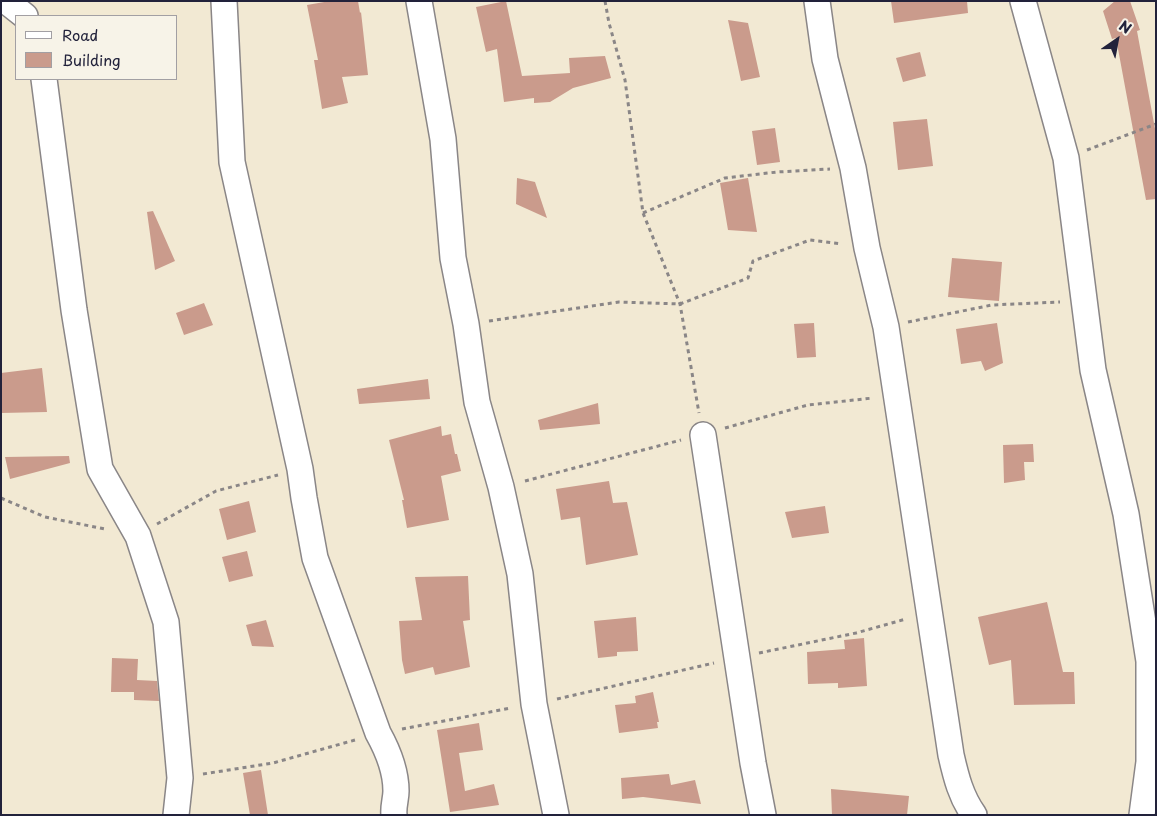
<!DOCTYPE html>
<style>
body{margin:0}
#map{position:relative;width:1157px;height:816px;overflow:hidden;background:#f2e9d3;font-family:"Playpen Sans",sans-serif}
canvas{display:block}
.frame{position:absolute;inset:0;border:2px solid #22223b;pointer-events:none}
.legend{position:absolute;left:15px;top:15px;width:162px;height:65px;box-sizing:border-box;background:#f7f3e8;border:1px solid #a29fa3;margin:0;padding:6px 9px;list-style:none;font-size:15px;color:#22223b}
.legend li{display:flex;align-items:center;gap:10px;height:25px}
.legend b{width:25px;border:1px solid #a29fa3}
.north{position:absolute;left:1092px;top:15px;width:50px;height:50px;-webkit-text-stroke:4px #f7f3e8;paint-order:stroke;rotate:33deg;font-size:14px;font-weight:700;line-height:20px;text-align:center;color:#22223b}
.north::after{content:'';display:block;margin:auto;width:18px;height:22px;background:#22223b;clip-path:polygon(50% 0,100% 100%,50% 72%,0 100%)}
</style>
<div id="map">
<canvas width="1157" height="816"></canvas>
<div class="frame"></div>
<ul class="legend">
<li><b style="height:6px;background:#fff"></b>Road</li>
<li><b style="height:14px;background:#ca9b8c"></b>Building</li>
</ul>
<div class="north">N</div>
</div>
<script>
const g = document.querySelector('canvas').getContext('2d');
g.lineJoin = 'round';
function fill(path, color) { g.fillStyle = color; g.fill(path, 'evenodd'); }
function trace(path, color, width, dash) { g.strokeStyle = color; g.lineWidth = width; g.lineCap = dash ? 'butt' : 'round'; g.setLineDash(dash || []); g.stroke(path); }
const building = new Path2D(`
 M 330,1 L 358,1 L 360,13 L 361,12 L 368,75 L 342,77 L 348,103 L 322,109 L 314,60 L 318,60 L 307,5 Z
 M 506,1 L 522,76 L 570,73 L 569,58 L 605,56 L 611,78 L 573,88 L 550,102 L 534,103 L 534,98 L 504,102 L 497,49 L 486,52 L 476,7 Z
 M 891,1 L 967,1 L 968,13 L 894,23 Z
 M 1115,1 L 1130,1 L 1140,30 L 1137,31 L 1156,134 L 1156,199 L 1146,200 L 1116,38 L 1112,39 L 1103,11 Z
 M 728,20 L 748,23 L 760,77 L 741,81 Z
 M 920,52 L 926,76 L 903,82 L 896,58 Z
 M 927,119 L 933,166 L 898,170 L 893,122 Z
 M 775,128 L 780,162 L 757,165 L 752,131 Z
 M 517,178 L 535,182 L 547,218 L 516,204 Z
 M 748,178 L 757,232 L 728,230 L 720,183 Z
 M 153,211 L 175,261 L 155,270 L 147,212 Z
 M 952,258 L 1002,262 L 999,301 L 948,297 Z
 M 204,303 L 213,325 L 184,335 L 176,313 Z
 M 814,323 L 816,357 L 797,358 L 794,324 Z
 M 997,323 L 1003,363 L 985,371 L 981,361 L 961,364 L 956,329 Z
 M 42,368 L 47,412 L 1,413 L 1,373 Z
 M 428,379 L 430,399 L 359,404 L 357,389 Z
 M 598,403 L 600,424 L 540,430 L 538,420 Z
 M 441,426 L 442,436 L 451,434 L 455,454 L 457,454 L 461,471 L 441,476 L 449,520 L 407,528 L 402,500 L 404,500 L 389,440 Z
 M 1033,444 L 1034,462 L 1024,462 L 1025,480 L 1004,483 L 1003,445 Z
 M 69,456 L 70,463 L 10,479 L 5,457 Z
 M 609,481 L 613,503 L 627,502 L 638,555 L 586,565 L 580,517 L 561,520 L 556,489 Z
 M 249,501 L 256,532 L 227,540 L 219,509 Z
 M 825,506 L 829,533 L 792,538 L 785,512 Z
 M 247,551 L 253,576 L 229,582 L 222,557 Z
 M 468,576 L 470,620 L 463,621 L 470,667 L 435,675 L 433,667 L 405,674 L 402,660 L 399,621 L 422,620 L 415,577 Z
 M 1047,602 L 1063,672 L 1074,672 L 1075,704 L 1014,705 L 1011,660 L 989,665 L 978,617 Z
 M 636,617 L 638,651 L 617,652 L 617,656 L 598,658 L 594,621 Z
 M 266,620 L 274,647 L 252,646 L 246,625 Z
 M 864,638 L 867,686 L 838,688 L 838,683 L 808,684 L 807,652 L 845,649 L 844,640 Z
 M 112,658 L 138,659 L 137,680 L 157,681 L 159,701 L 134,700 L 134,692 L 111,692 Z
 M 653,692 L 659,722 L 657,722 L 658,728 L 619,733 L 615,705 L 636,703 L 635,696 Z
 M 479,723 L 483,750 L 459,753 L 465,791 L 494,784 L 499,805 L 450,812 L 437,730 Z
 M 261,770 L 268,815 L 250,815 L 243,773 Z
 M 669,774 L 671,785 L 695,780 L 701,804 L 643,797 L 622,799 L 621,778 Z
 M 831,789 L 909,796 L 907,815 L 832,815 Z`);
const path = new Path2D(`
 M 605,1 L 609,23 L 625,80 L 643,213 L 680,304 L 699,413
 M 1087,150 L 1156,124
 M 643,213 L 725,178 L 777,172 L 830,169
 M 489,321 L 619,302 L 680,304 L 748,278 L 753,261 L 810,240 L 842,244
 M 908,322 L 992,305 L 1060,302
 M 725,428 L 808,405 L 873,398
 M 525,481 L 681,440
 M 1,498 L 45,517 L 105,529
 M 157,524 L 216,491 L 278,475
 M 759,653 L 856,633 L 906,619
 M 557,699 L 714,663
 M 402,729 L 511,708
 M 203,774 L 273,763 L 355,740`);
const street = new Path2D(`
 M 6,1 L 25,16
 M 224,1 L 232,162 L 300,469 L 304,498 L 315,558 L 378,733 C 388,751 396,770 396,791 C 396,799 393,806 394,815
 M 419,1 L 443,139 L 453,258 L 466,324 L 477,402 L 501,487 L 520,574 L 534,704 L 556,815
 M 817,1 L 825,59 L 853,168 L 867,248 L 886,327 L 951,755 C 956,777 961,797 974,815
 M 1023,1 L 1066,158 L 1093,370 L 1126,514 L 1149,661 L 1149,762 L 1142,815
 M 44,79 L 74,310 L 100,469 L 138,536 L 166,622 L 180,778 L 176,815
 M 703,435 L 753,763 L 763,815`);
fill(building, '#ca9b8c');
trace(street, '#8a8687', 28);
trace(path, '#8a8687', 3, [4, 4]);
trace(street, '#fff', 25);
</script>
